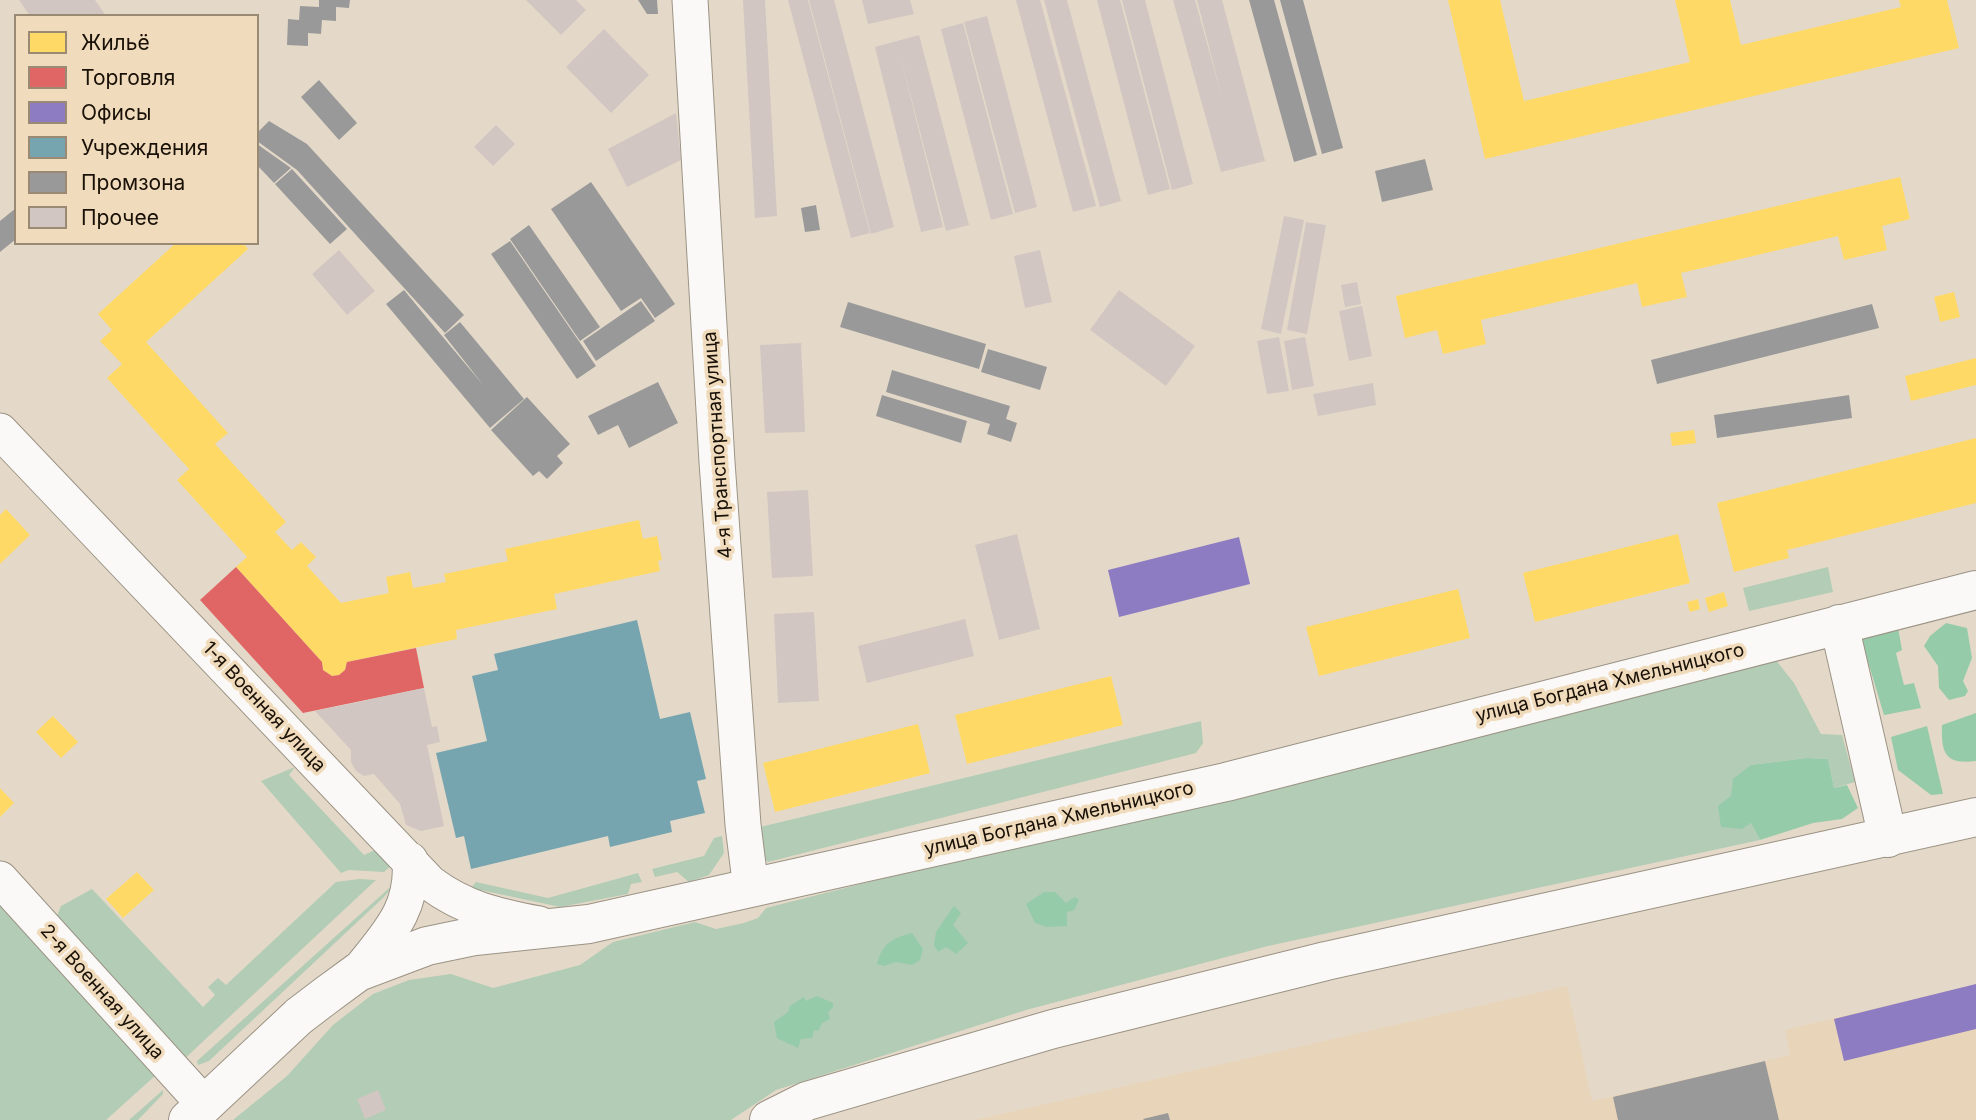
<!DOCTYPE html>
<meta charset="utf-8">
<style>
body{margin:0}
#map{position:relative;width:1976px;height:1120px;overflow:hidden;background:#e4d9c8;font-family:Inter,sans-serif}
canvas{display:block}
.legend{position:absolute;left:14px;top:14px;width:245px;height:231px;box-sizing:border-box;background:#f0dbbc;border:2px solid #9a8a74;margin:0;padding:9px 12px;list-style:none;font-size:21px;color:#191107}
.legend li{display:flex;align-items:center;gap:14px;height:35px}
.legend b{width:35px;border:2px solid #9a8a74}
</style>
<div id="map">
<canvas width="1976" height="1120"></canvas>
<ul class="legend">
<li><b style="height:19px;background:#ffd966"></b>Жильё</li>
<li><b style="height:19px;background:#e06666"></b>Торговля</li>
<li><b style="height:19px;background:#8e7cc3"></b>Офисы</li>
<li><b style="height:19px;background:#76a5af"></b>Учреждения</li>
<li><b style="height:19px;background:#999"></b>Промзона</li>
<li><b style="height:19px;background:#d1c6c2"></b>Прочее</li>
</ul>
</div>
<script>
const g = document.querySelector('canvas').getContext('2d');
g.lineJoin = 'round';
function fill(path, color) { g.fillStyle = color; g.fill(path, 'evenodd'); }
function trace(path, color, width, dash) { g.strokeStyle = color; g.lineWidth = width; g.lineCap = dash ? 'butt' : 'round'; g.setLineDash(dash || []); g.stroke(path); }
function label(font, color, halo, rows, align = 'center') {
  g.font = font + ' Inter,sans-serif'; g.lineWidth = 7; g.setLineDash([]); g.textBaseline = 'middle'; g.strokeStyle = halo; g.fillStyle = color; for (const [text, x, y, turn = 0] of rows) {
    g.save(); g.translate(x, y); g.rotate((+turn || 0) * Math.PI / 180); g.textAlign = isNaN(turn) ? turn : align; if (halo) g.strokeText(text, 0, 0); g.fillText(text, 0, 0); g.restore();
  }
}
const built = new Path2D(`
 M 1976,984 L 1976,1120 L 975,1120 L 1567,986 L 1592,1101 L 1790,1055 L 1785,1030 Z`);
const green = new Path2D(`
 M 1828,567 L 1833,592 L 1749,611 L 1743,588 Z
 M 1771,654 L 1794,683 L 1821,734 L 1842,735 L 1855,782 L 1834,788 L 1828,759 L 1807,758 L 1751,765 L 1751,823 L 1760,840 L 1268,946 L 1026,1010 L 776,1090 L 731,1120 L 233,1120 L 287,1076 L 333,1025 L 373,994 L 409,980 L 451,974 L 493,988 L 580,965 L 613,942 L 695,922 L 716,929 L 744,923 L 758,918 L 766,908 Z
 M 1201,721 L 1203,743 L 1196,753 L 768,862 L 754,849 L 756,828 Z
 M 295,767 L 289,775 L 364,855 L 375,850 L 394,863 L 384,872 L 349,870 L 341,873 L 261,781 Z
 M 722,836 L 724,853 L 709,875 L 689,882 L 677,872 L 655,877 L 652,869 L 704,856 L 714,838 Z
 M 638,873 L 642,882 L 631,884 L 628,894 L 560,907 L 471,888 L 476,882 L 548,898 Z
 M 359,879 L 376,880 L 180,1063 L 53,925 L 61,906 L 92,889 L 203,1007 L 215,995 L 208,987 L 218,978 L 226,985 L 336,882 Z
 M 397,881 L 384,897 L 209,1061 L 198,1065 L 197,1061 Z
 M 0,897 L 156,1075 L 106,1120 L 0,1120 Z
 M 163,1090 L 163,1094 L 138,1120 L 129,1120 Z`);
const forest = new Path2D(`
 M 1897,622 L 1902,650 L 1896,653 L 1904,685 L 1914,683 L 1921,708 L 1884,715 L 1863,645 L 1863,628 Z
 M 1946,623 L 1967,628 L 1972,658 L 1963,681 L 1968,691 L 1965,696 L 1949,700 L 1939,688 L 1938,666 L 1924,646 L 1930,636 Z
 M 1976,713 L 1976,761 C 1945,765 1941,753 1942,725 Z
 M 1927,726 L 1943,794 L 1931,795 L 1898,770 L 1891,737 Z
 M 1807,758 L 1828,759 L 1834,788 L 1847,785 L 1858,808 L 1842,819 L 1813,823 L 1760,840 L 1751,823 L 1742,829 L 1721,827 L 1718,806 L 1731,796 L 1733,779 L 1751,765 Z
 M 1044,892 L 1055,892 L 1066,903 L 1075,897 L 1079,900 L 1074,910 L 1067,912 L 1067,926 L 1047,927 L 1035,923 L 1026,904 Z
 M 954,906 L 961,913 L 953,925 L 968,943 L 956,954 L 946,947 L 938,952 L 934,945 L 936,932 Z
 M 912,933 L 923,949 L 920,960 L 912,965 L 896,962 L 884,966 L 877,964 C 882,944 892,938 912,933 Z
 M 817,996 L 833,1003 L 833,1007 L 828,1012 L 830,1019 L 822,1023 L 818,1031 L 814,1030 L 812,1038 L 801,1039 L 798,1048 L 777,1038 L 774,1022 L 788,1012 L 790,1006 L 804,997 L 806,1001 Z`);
const homes = new Path2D(`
 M 1448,0 L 1500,0 L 1524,101 L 1690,62 L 1675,0 L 1730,0 L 1741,45 L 1901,7 L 1899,0 L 1947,0 L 1959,48 L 1485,159 Z
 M 1900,177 L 1910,219 L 1882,226 L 1887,250 L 1844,260 L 1838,236 L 1681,273 L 1687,297 L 1642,307 L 1637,283 L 1481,320 L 1486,344 L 1443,354 L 1437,330 L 1405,338 L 1396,296 Z
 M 176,243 L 243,243 L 248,249 L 146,342 L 228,433 L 215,444 L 286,522 L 275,532 L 292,550 L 301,542 L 316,557 L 307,566 L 341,603 L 389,593 L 386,577 L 410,572 L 413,588 L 446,582 L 444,574 L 508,561 L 505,549 L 639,520 L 643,539 L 657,536 L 662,560 L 658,561 L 660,571 L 554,594 L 557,609 L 456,630 L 457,639 L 347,662 L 345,670 L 339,675 L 332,676 L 323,670 L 322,662 L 236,567 L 247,557 L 177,480 L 189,469 L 107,378 L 122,364 L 100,341 L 112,330 L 98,314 Z
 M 1954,292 L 1960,317 L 1940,322 L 1934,297 Z
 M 1976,358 L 1976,385 L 1911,401 L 1905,376 Z
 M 1694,430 L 1696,443 L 1672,446 L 1670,433 Z
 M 1976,438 L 1976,503 L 1787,550 L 1789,558 L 1734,572 L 1717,503 Z
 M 6,509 L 30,535 L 0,564 L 0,515 Z
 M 1678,534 L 1690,583 L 1535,622 L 1523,573 Z
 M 1458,589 L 1470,638 L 1319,676 L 1306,627 Z
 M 1724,592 L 1728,606 L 1709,612 L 1705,598 Z
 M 1698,599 L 1700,609 L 1690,612 L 1687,602 Z
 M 1111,676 L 1123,725 L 967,764 L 955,715 Z
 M 53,716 L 78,742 L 61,758 L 36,732 Z
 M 918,724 L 930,773 L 775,812 L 763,763 Z
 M 0,788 L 14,803 L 0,817 Z
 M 137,872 L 154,890 L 123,918 L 106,899 Z`);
const shops = new Path2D(`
 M 236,567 L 322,662 L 323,670 L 332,676 L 339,675 L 345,670 L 347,662 L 416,648 L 424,688 L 303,713 L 200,600 Z`);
const offices = new Path2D(`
 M 1239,537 L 1250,584 L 1119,617 L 1108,570 Z
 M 1976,984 L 1976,1029 L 1844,1061 L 1834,1019 Z`);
const public = new Path2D(`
 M 637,620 L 660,719 L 690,712 L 706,779 L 697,781 L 705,813 L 670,821 L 672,832 L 610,847 L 608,836 L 471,869 L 464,836 L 456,838 L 436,753 L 487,741 L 472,676 L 498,670 L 494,654 Z`);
const industry = new Path2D(`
 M 319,0 L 350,0 L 349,8 L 336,7 L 336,21 L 322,20 L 321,34 L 308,33 L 308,46 L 287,45 L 288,19 L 299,20 L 300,6 L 319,7 Z
 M 638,0 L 657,0 L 658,14 L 647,14 Z
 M 1249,0 L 1274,0 L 1317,155 L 1294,162 Z
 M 1280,0 L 1303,0 L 1343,148 L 1322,154 Z
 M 319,80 L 357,123 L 339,140 L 301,97 Z
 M 269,121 L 307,144 L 464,315 L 445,333 L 297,170 L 257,141 L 257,133 Z
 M 257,144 L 291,168 L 274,183 L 257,165 Z
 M 1425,159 L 1433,190 L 1382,202 L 1375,171 Z
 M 292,169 L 347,229 L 330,244 L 275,184 Z
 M 591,182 L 675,304 L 655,318 L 641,298 L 621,311 L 551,209 Z
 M 816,205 L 820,230 L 805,232 L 801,208 Z
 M 16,208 L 16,239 L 0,252 L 0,221 Z
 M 529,225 L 600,327 L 580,341 L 510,239 Z
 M 510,241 L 596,366 L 577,379 L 491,254 Z
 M 404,290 L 442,336 L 440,338 L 442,336 L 484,386 L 444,335 L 460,322 L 524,399 L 490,428 L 386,304 Z
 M 641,301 L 655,321 L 596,361 L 583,341 Z
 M 848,302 L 986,344 L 979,369 L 840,327 Z
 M 1872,304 L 1879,328 L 1657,384 L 1651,360 Z
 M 988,349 L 1047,367 L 1040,390 L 981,372 Z
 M 892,370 L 1010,406 L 1006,419 L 1017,423 L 1011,442 L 987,434 L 990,424 L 886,392 Z
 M 658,382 L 678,423 L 629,448 L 618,425 L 598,435 L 588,416 Z
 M 882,395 L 967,421 L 961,443 L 876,416 Z
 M 1849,395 L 1852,418 L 1717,438 L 1714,415 Z
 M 527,397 L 570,444 L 557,456 L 563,463 L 547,479 L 539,471 L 533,476 L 491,430 Z
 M 1765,1061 L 1779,1120 L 1618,1120 L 1613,1097 Z
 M 1168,1113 L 1170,1120 L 1144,1120 L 1143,1119 Z`);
const building = new Path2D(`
 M 19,0 L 95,0 L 106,16 L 30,16 Z
 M 526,0 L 576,0 L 586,10 L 561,35 Z
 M 743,0 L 765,0 L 777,216 L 755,218 Z
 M 788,0 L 808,0 L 870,233 L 851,238 Z
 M 809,0 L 834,0 L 894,227 L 871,234 Z
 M 862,0 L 910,0 L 914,14 L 868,24 Z
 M 1016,0 L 1040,0 L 1096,206 L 1073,212 Z
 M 1044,0 L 1067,0 L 1121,201 L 1100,207 Z
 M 1097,0 L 1120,0 L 1170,189 L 1148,195 Z
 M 1122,0 L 1145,0 L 1193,184 L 1172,190 Z
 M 1173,0 L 1195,0 L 1223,101 L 1197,0 L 1222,0 L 1265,161 L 1221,172 Z
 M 987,16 L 1037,207 L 1015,213 L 964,22 Z
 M 963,23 L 1013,214 L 991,220 L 941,29 Z
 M 604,29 L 649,75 L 611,113 L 566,67 Z
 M 919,35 L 969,225 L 946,231 L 899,51 L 943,227 L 921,232 L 875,47 Z
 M 676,113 L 681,160 L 627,187 L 608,149 Z
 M 496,125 L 515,144 L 493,166 L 474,147 Z
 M 1284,216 L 1304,220 L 1281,334 L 1261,329 Z
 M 1306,222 L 1326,225 L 1307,334 L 1287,330 Z
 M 339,250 L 375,291 L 347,315 L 312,274 Z
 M 1040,250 L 1052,302 L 1025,308 L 1014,256 Z
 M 1357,282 L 1361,304 L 1345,307 L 1341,285 Z
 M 1119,290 L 1195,346 L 1166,386 L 1090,330 Z
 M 1362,306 L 1372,356 L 1349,361 L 1339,311 Z
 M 1279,337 L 1289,391 L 1267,394 L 1257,341 Z
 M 1305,337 L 1314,386 L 1292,390 L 1284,341 Z
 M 801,343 L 805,432 L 765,433 L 760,345 Z
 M 1373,383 L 1376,405 L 1318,416 L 1313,394 Z
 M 808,490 L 813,576 L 772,578 L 767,492 Z
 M 1017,534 L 1040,629 L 999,640 L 975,545 Z
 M 814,612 L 819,701 L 778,703 L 774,614 Z
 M 965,619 L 974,656 L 867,683 L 858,646 Z
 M 424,688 L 432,727 L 437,726 L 440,742 L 427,745 L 444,826 L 421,831 L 406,825 L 400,804 L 374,774 L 364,776 L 356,771 L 351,762 L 351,750 L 315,711 Z
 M 378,1090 L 386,1110 L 365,1119 L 357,1099 Z`);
const minor = new Path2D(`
 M 690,0 L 717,462 L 743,825 L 751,889
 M 0,431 L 430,883 C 465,909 497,916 539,924
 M 0,879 L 205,1105
 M 358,972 C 387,935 414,910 410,860`);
const major = new Path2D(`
 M 1839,624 L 1888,838
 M 188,1120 L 299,1016 L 328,994 L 358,972 L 427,946 L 475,936 L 589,924 L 1226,782 L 1976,590
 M 769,1120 L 807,1101 L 1053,1029 L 1326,961 L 1976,817`);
const streetNames = [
 ["4-я Транспортная улица",718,445,-94],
 ["улица Богдана Хмельницкого",1610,683,-14],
 ["1-я Военная улица",264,707,47],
 ["улица Богдана Хмельницкого",1059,819,-13],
 ["2-я Военная улица",102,992,48]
];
fill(built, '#e8d5b9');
fill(green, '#b2ccb5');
fill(forest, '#96cba9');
fill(homes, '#ffd966');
fill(shops, '#e06666');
fill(offices, '#8e7cc3');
fill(public, '#76a5af');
fill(industry, '#999');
fill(building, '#d1c6c2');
trace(minor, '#9b9385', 37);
trace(major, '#9b9385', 40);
trace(minor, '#fbf9f7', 35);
trace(major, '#fbf9f7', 38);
label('19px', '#191107', '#f0dbbc', streetNames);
</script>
